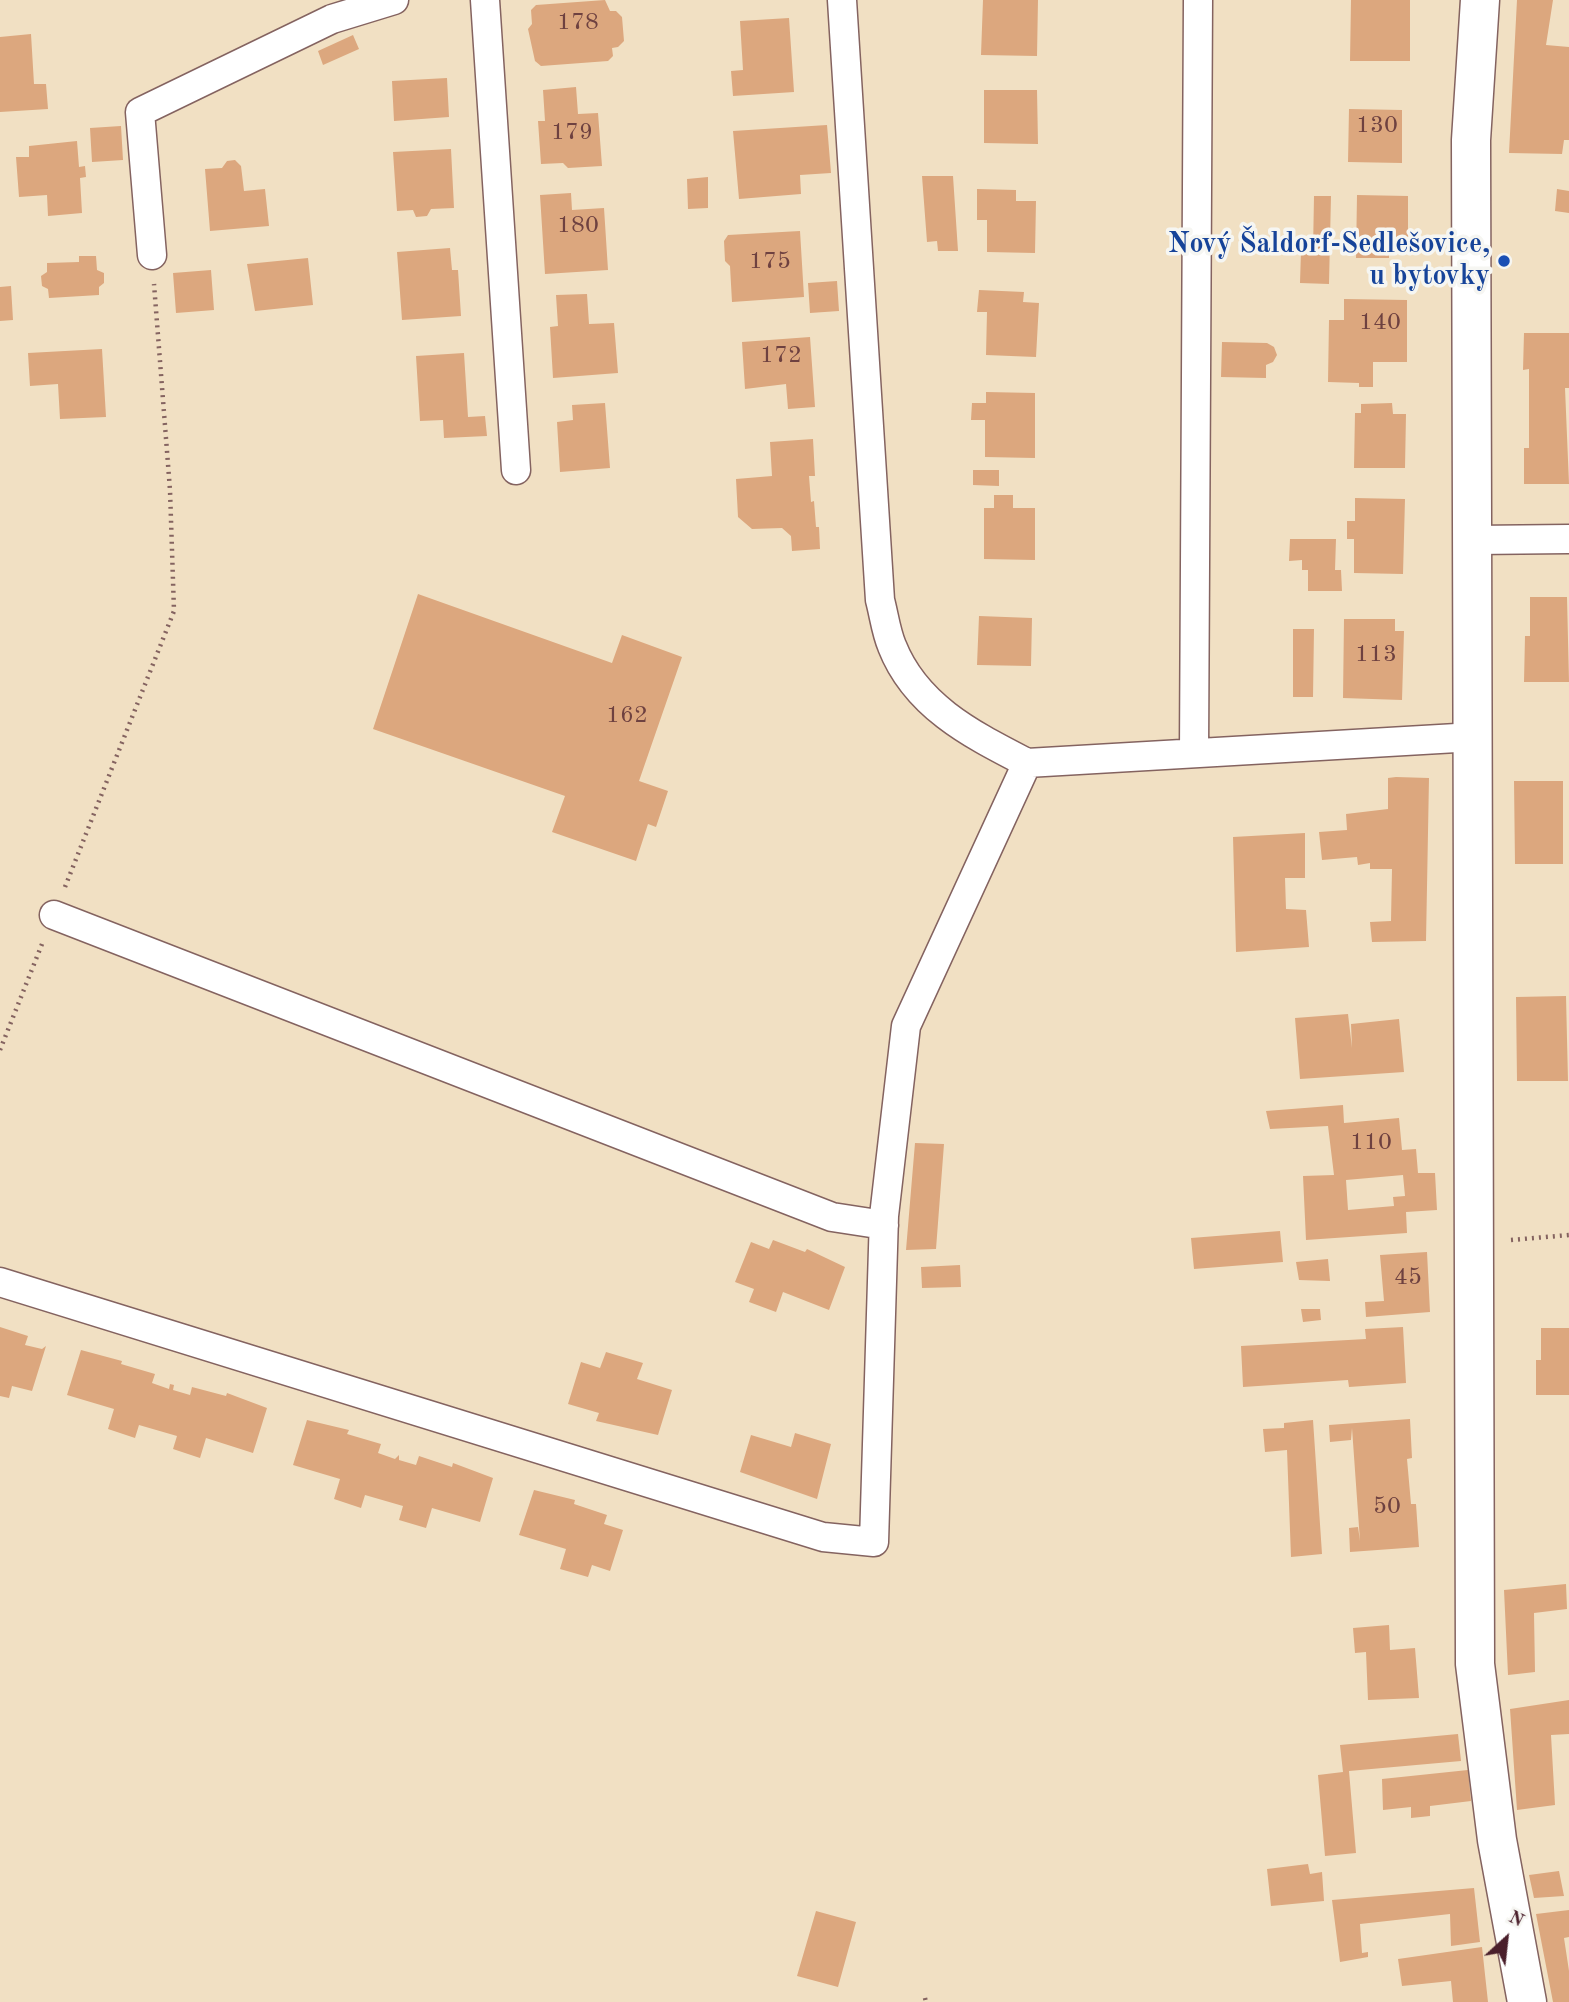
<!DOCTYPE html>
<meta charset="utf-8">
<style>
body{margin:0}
#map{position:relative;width:1569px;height:2002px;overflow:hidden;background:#f1e0c3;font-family:"Old Standard TT",serif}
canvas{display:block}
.north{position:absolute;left:1471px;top:1904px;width:70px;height:70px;-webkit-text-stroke:5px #f6f6f2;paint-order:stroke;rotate:27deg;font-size:19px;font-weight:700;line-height:28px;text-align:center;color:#4a1f2b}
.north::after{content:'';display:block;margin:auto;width:24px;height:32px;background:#4a1f2b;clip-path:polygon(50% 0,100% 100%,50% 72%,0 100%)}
</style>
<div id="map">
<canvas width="1569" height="2002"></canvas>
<div class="north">N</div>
</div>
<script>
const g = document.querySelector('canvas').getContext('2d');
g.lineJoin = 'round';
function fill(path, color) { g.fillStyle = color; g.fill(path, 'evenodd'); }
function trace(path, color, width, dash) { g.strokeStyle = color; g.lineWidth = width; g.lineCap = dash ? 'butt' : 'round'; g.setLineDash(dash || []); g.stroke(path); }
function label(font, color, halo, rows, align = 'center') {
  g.font = font + ' "Old Standard TT",serif'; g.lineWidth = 7; g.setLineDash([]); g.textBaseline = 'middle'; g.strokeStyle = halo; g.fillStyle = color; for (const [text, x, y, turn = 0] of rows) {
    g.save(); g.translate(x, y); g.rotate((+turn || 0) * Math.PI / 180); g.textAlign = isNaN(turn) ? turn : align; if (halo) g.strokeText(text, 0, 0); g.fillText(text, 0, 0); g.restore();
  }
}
const building = new Path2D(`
 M 605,0 L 610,11 L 616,11 L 622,17 L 624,41 L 618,47 L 612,48 L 613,56 L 608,61 L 541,66 L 535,61 L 528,29 L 532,24 L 531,10 L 536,5 Z
 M 983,0 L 1038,0 L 1037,56 L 981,55 Z
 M 1351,0 L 1410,0 L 1410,61 L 1350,61 Z
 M 1517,0 L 1553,0 L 1546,45 L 1569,47 L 1569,140 L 1564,140 L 1562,154 L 1509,153 Z
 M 789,18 L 794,92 L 733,96 L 731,71 L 743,70 L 740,21 Z
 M 31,34 L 34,84 L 46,84 L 48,109 L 0,112 L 0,37 Z
 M 353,35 L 359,49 L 323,65 L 318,51 Z
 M 447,78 L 449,117 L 394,121 L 392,81 Z
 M 576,87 L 578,114 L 598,113 L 602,166 L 568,168 L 563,163 L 541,164 L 538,121 L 545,121 L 543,90 Z
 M 984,90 L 1037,90 L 1038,144 L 984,143 Z
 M 1349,109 L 1402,110 L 1402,163 L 1348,162 Z
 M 827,125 L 831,173 L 800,175 L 801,194 L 739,199 L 733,131 Z
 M 121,126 L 123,160 L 92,162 L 90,128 Z
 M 77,141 L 79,167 L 85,166 L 86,177 L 80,178 L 82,213 L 48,216 L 47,195 L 19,197 L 16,157 L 29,157 L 29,146 Z
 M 451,149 L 454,208 L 431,209 L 427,216 L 416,217 L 413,210 L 397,211 L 393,152 Z
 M 235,160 L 241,166 L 244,191 L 265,189 L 269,226 L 210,231 L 205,169 L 222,168 L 227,161 Z
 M 922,176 L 953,176 L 958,251 L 938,251 L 937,241 L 927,242 Z
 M 708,177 L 708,208 L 688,209 L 687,179 Z
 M 977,189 L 1016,190 L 1016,201 L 1036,201 L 1035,253 L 987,252 L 987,220 L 977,220 Z
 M 1557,189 L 1569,191 L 1569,213 L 1555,211 Z
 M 571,193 L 572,210 L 604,208 L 608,270 L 545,274 L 540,195 Z
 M 1357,195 L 1408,196 L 1408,249 L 1389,248 L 1389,258 L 1356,258 Z
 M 1314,196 L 1331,196 L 1329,284 L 1300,283 L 1301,251 L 1313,251 Z
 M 800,231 L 804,297 L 732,302 L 730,266 L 725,261 L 724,241 L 728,235 Z
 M 450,248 L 452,270 L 458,270 L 461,316 L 402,320 L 397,252 Z
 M 79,256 L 96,256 L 97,270 L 104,273 L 104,283 L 99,287 L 99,295 L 49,298 L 48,289 L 42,286 L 41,276 L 47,272 L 47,263 L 79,262 Z
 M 308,258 L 313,305 L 255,311 L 247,264 Z
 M 211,270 L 214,310 L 176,313 L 173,273 Z
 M 837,281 L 839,311 L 810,313 L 808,283 Z
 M 11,286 L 13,320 L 0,321 L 0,287 Z
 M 979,290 L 1024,292 L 1023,302 L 1039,303 L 1036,357 L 986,355 L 987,312 L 977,312 Z
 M 587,294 L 589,324 L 614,323 L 618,373 L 553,378 L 550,327 L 558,326 L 556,295 Z
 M 1344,299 L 1407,300 L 1407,362 L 1373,362 L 1373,387 L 1359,387 L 1359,383 L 1328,382 L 1329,320 L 1344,320 Z
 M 1524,333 L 1569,333 L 1569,388 L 1565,388 L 1569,484 L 1524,484 L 1524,448 L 1529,448 L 1529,369 L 1523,370 Z
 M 810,337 L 815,407 L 788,409 L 786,384 L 745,389 L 742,342 Z
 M 1222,342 L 1267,343 L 1274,347 L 1277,355 L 1273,362 L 1266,365 L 1266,378 L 1221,377 Z
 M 102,349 L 106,417 L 60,419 L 58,384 L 30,386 L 28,353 Z
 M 464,353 L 468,417 L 485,416 L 487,436 L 444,438 L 443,420 L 420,421 L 416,356 Z
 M 986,392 L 1035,393 L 1035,458 L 985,457 L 985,420 L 971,420 L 972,403 L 986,403 Z
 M 605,403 L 610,468 L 560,472 L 557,422 L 573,420 L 572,405 Z
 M 1392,403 L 1393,414 L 1406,414 L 1405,468 L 1354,468 L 1355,413 L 1361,413 L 1361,404 Z
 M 813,439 L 815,476 L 809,476 L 811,502 L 814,501 L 816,527 L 819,527 L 820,549 L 792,551 L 791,536 L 782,528 L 752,529 L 738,517 L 736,479 L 772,476 L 770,442 Z
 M 973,470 L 999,470 L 999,486 L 973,485 Z
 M 994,495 L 1013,495 L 1013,508 L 1035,508 L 1035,560 L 984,559 L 984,508 L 994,508 Z
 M 1355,498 L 1405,499 L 1403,574 L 1354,573 L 1354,539 L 1347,539 L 1347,521 L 1355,521 Z
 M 1290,539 L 1336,539 L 1335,570 L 1341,570 L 1342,591 L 1308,591 L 1308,570 L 1302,570 L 1302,560 L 1289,561 Z
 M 418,594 L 612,663 L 622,635 L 682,657 L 639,781 L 668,791 L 656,827 L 648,824 L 636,861 L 552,832 L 565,796 L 373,729 Z
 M 1530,597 L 1567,597 L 1569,682 L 1524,682 L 1525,636 L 1530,636 Z
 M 979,616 L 1032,618 L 1031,666 L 977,665 Z
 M 1344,619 L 1395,619 L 1395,631 L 1404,631 L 1402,700 L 1343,698 Z
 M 1293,629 L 1314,629 L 1313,697 L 1293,697 Z
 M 1396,777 L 1429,778 L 1426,941 L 1372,942 L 1370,922 L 1391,921 L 1392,869 L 1370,869 L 1370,863 L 1358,865 L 1357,857 L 1322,860 L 1319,832 L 1347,830 L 1346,814 L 1388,809 L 1388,778 Z
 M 1514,781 L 1563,781 L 1563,864 L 1515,864 Z
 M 1305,833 L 1305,878 L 1285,878 L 1286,909 L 1306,910 L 1309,947 L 1236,952 L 1233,837 Z
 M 1566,996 L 1568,1081 L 1517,1081 L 1516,997 Z
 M 1348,1014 L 1352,1048 L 1351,1024 L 1399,1019 L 1404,1072 L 1300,1079 L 1295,1018 Z
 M 1343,1105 L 1344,1123 L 1399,1118 L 1402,1150 L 1416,1149 L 1418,1173 L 1435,1173 L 1437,1210 L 1406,1212 L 1407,1233 L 1306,1240 L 1303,1176 L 1334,1175 L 1328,1126 L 1270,1129 L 1266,1111 ZM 1403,1175 L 1405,1196 L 1393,1197 L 1394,1206 L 1348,1210 L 1346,1180 Z
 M 915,1143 L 944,1144 L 936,1249 L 906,1250 Z
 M 1280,1231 L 1283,1262 L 1194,1269 L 1191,1238 Z
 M 773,1240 L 805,1252 L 807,1249 L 845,1267 L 829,1310 L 783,1292 L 776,1312 L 749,1302 L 754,1289 L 735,1282 L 751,1242 L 769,1249 Z
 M 1427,1252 L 1430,1312 L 1366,1317 L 1365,1302 L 1384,1301 L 1380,1255 Z
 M 1328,1259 L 1330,1281 L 1299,1280 L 1296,1262 Z
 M 960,1265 L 961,1287 L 922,1288 L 921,1267 Z
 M 1301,1309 L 1320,1309 L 1321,1320 L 1303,1322 Z
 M 0,1327 L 28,1336 L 25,1345 L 42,1349 L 46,1346 L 32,1391 L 12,1386 L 9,1398 L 0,1396 Z
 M 1403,1327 L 1406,1383 L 1349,1387 L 1348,1380 L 1243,1387 L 1241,1346 L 1366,1339 L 1365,1329 Z
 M 1541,1328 L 1569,1328 L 1569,1395 L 1536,1395 L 1536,1360 L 1541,1360 Z
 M 81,1350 L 122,1361 L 121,1364 L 155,1374 L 152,1383 L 169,1389 L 170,1384 L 174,1385 L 173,1390 L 190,1395 L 192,1387 L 226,1396 L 227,1393 L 267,1408 L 253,1453 L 206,1438 L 200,1458 L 173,1449 L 177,1436 L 139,1425 L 135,1438 L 108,1429 L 114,1409 L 67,1395 Z
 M 606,1352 L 643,1363 L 637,1379 L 672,1390 L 658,1435 L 596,1421 L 599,1413 L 568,1404 L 581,1362 L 600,1368 Z
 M 1410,1419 L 1412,1458 L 1407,1459 L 1411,1504 L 1416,1504 L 1419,1547 L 1350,1552 L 1349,1528 L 1358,1527 L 1360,1541 L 1352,1428 L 1351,1440 L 1330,1442 L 1329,1425 Z
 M 307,1420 L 349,1430 L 347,1434 L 381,1444 L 378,1453 L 395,1459 L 399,1455 L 399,1460 L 416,1465 L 419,1456 L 452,1467 L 453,1463 L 493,1478 L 480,1522 L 432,1508 L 426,1528 L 399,1520 L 403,1506 L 365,1495 L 361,1508 L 334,1499 L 340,1479 L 293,1465 Z
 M 1313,1420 L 1322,1554 L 1291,1557 L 1287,1450 L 1265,1452 L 1263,1429 L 1284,1428 L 1284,1423 Z
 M 795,1433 L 831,1444 L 817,1499 L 740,1472 L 751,1435 L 791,1447 Z
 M 534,1490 L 575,1500 L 574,1504 L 607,1515 L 604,1524 L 623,1530 L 610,1571 L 592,1565 L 588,1577 L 560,1569 L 566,1549 L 519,1535 Z
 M 1566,1584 L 1567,1609 L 1534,1613 L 1535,1672 L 1508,1675 L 1504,1590 Z
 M 1389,1625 L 1390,1650 L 1415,1648 L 1419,1698 L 1368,1700 L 1366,1652 L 1355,1653 L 1353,1628 Z
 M 1569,1700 L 1569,1734 L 1551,1735 L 1555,1805 L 1517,1810 L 1510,1709 Z
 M 1458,1734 L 1461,1761 L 1349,1771 L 1356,1853 L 1325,1856 L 1318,1775 L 1343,1772 L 1340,1745 Z
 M 1468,1770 L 1471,1801 L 1430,1806 L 1430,1816 L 1411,1818 L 1411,1807 L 1383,1810 L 1382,1779 Z
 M 1308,1864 L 1310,1874 L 1322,1872 L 1324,1901 L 1271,1906 L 1267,1869 Z
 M 1559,1871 L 1564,1896 L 1534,1898 L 1529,1875 Z
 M 1474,1888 L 1480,1942 L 1451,1946 L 1450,1914 L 1360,1924 L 1362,1953 L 1368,1952 L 1368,1957 L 1340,1962 L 1332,1900 Z
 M 1569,1910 L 1569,1937 L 1564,1938 L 1569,1971 L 1569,2002 L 1553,2002 L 1536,1914 Z
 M 816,1911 L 856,1922 L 838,1987 L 797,1976 Z
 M 1482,1947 L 1488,2002 L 1453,2002 L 1451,1981 L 1402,1986 L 1398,1959 Z`);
const path = new Path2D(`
 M 65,887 L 174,611 L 170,490 L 154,284
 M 0,1050 L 42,944
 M 1511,1240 L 1569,1235
 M 925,1998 L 926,2002`);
const street = new Path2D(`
 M 485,0 L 516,470
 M 842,0 L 880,600 C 884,615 886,632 892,646 C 916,707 973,735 1027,763 L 1474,737
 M 152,255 L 140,112 L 332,19 L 394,0
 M 1474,540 L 1569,539
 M 1194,753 L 1198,0
 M 54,915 L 832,1217 L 884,1225
 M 0,1282 L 823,1537 L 874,1542 L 884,1216 L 906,1026 L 1027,763`);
const secondary = new Path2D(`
 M 1480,0 L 1471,140 L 1475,1664 L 1497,1840 L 1527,2002`);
const markers = [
 [1504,261,7,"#1a4fb4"]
];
const numberNames = [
 ["178",578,23],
 ["130",1377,126],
 ["179",572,133],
 ["180",578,226],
 ["175",770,262],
 ["140",1380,323],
 ["172",781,356],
 ["113",1376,655],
 ["162",627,716],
 ["110",1371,1143],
 ["45",1408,1278],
 ["50",1387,1507]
];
const transitNames = [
 ["Nový Šaldorf-Sedlešovice,",1490,245],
 ["u bytovky",1490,277]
];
fill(building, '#dca77e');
trace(street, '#846360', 31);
trace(secondary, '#846360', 41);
trace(path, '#846360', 4.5, [2, 5]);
trace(street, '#fff', 28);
trace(secondary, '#fff', 38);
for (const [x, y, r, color] of markers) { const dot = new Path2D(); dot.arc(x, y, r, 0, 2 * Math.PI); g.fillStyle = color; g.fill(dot); trace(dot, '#f6f6f2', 2.5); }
label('24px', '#6e4140', null, numberNames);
label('bold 28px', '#164399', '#f6f6f2', transitNames, 'right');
</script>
